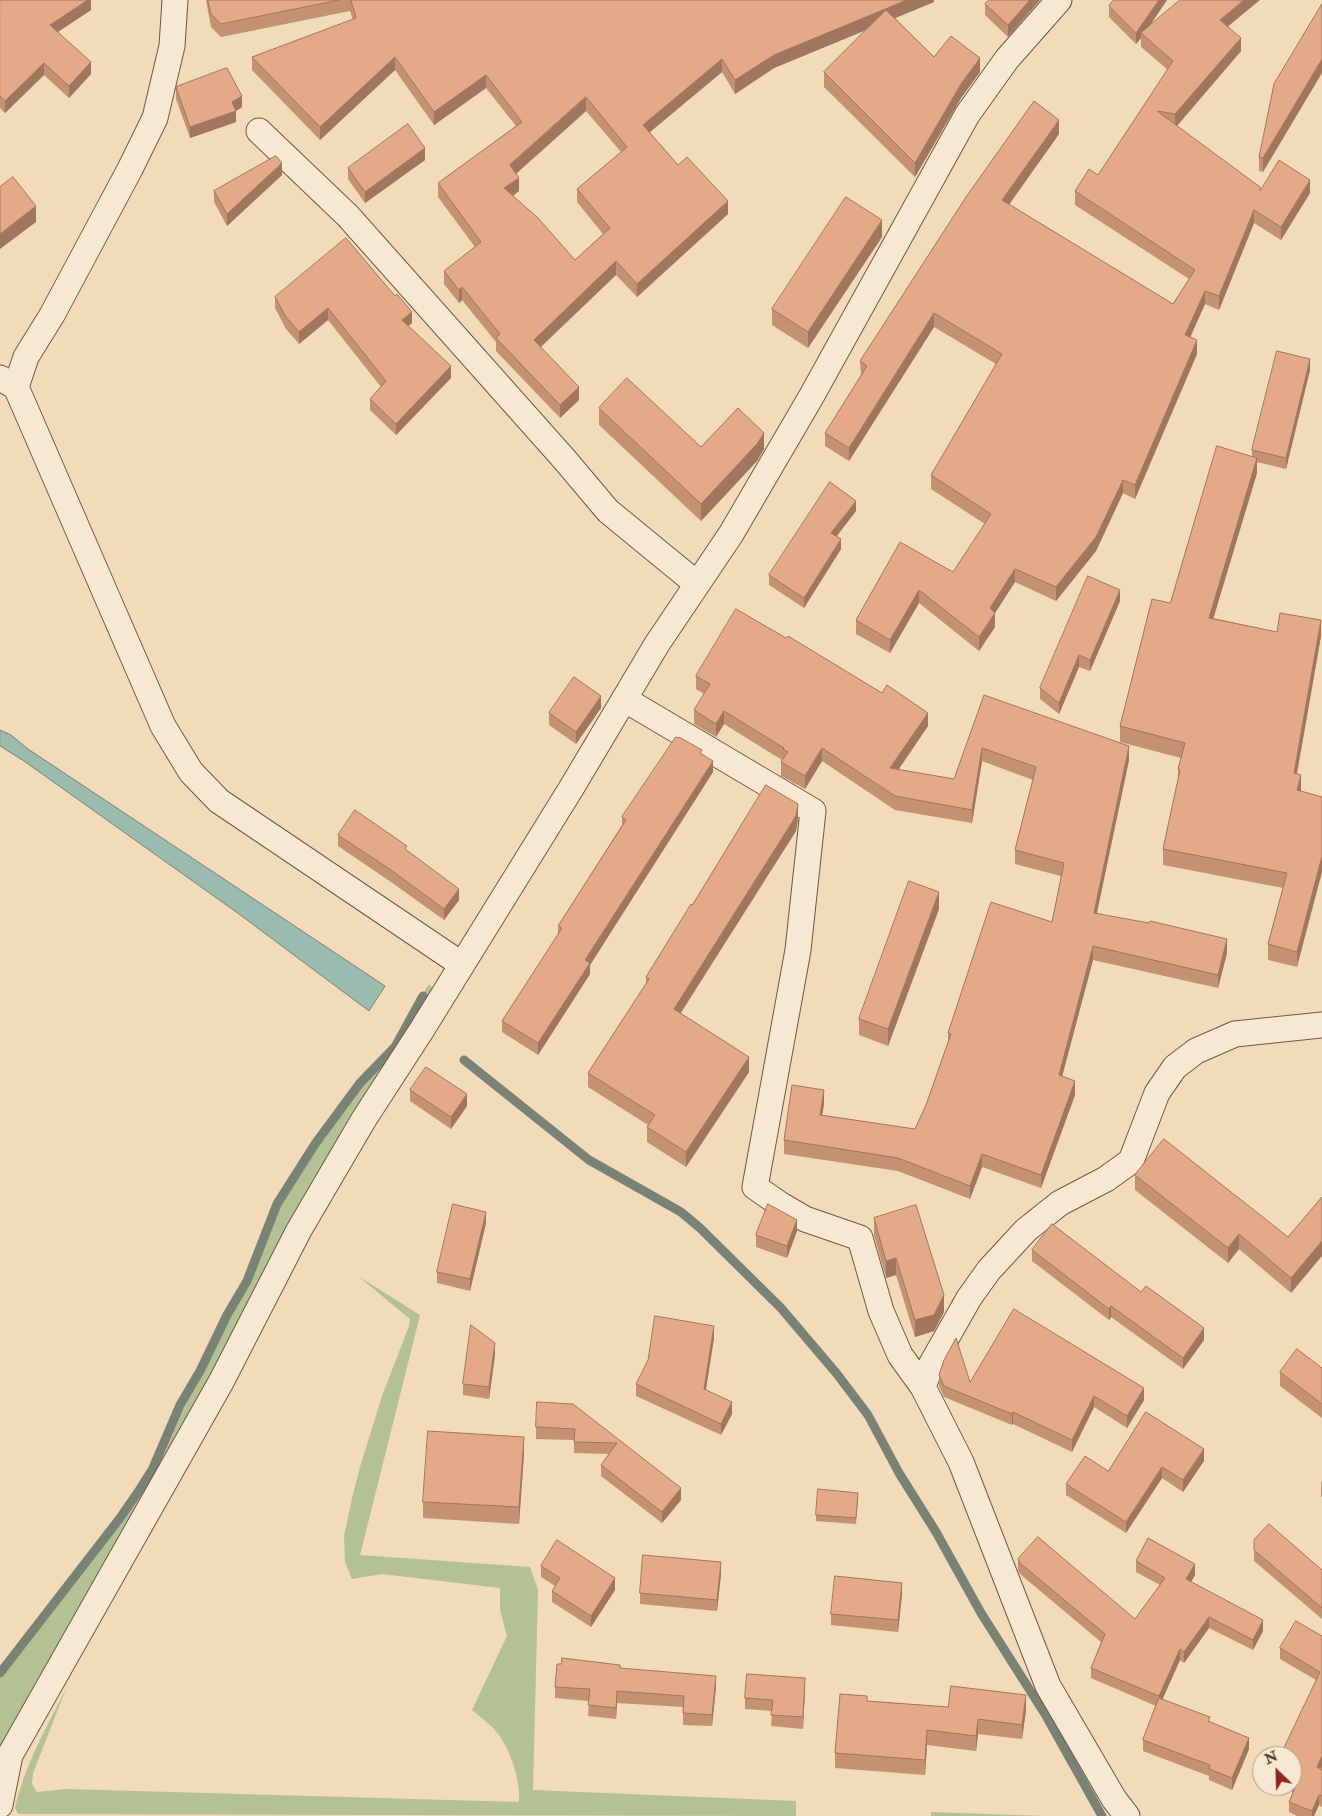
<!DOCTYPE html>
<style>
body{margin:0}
#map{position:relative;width:1322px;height:1816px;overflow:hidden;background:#f1dbb9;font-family:"IM FELL Double Pica",serif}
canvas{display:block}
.north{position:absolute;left:1252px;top:1746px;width:50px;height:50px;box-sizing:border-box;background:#f6e8d2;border:1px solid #af9d8a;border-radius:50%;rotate:336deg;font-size:14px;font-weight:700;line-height:20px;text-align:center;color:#452c1d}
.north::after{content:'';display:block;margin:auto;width:18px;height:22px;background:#8f2418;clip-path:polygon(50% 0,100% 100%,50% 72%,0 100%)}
</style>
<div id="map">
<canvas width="1322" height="1816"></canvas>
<div class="north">N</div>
</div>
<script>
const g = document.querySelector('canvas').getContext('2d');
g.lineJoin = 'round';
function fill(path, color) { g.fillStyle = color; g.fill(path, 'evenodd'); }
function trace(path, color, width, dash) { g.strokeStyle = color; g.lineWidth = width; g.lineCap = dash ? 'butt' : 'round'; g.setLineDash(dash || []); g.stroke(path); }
const green = new Path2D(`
 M 429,984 L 433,988 L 0,1765 L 0,1677 L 122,1520 L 142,1490 L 154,1471 L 170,1431 L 182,1406 L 202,1372 L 229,1316 L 249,1281 L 279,1205 L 317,1146 L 362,1084 L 397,1049 L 425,997 L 424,992 Z
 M 358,1276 L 420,1315 L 360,1555 L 530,1567 L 538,1590 L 533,1790 L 796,1801 L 796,1816 L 18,1814 L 15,1808 C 25,1765 46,1728 66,1689 L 33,1773 L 32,1784 L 37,1792 L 66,1789 L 519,1802 C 521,1780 509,1744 493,1728 C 487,1722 479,1716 472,1710 L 507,1636 L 500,1610 L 500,1588 L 382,1574 L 352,1579 L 345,1562 L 344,1536 L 353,1494 L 360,1467 L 382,1396 L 409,1326 L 410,1319 Z
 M 931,1812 L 1044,1816 L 931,1816 Z`);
const water = new Path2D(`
 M 0,730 L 11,735 L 28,749 L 385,986 L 369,1011 L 239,914 L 24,761 L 0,746 Z`);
const stream = new Path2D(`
 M 464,1060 L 589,1160 L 681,1212 L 700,1228 L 781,1308 L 837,1374 L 868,1415 L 899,1473 L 936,1532 L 981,1613 L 1045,1714 L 1102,1816
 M 0,1673 L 120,1518 L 140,1489 L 152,1470 L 180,1405 L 200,1371 L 227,1315 L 247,1281 L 277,1204 L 315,1144 L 360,1083 L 395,1047 L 423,996`);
const street = new Path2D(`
 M 259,131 L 348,216 L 565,460 L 608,511 L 697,584
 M 0,378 L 16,387 L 163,726 L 191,772 L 219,801 L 461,964
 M 16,387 L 26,357 L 52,315 L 130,169 L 155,118 L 172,46 L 175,0
 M 624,699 L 813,811 L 798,950 L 755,1187 L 781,1205 L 805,1219 L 860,1238 L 881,1311 L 900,1355 L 923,1387
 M 0,1805 L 10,1755 L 221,1382 L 299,1230 L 364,1119 L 421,1031 L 572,787 L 657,644 L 731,534 L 811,397 L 967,115 L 1007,59 L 1059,0
 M 1127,1816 L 1114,1799 L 1048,1686 L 961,1462 L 923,1387 L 931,1365 L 969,1298 L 989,1270 L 1026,1230 L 1060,1203 L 1106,1179 L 1131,1161 L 1157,1093 L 1175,1067 L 1196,1051 L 1235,1034 L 1322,1025`);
const wall = new Path2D(`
 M 0,0 L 91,0 L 91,10 L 58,32 L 91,74 L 69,98 L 44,75 L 5,113 L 0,108 Z
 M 206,0 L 934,0 L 934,2 L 895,18 L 934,57 L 980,72 L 961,98 L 915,177 L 824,87 L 824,72 L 866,30 L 774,68 L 735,94 L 722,72 L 649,132 L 678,165 L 728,214 L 637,297 L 616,275 L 541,347 L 579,400 L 560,418 L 496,351 L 496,342 L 462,300 L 459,303 L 444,284 L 444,271 L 475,247 L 438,197 L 438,183 L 516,126 L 486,88 L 434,125 L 395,70 L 320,140 L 252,70 L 252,57 L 353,20 L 350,11 L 221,37 L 211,27 ZM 586,111 L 621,152 L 577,189 L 577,202 L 603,234 L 575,260 L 513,196 L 519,191 L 516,174 Z
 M 1040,0 L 1008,37 L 985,15 L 985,4 Z
 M 1114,0 L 1167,0 L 1149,27 L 1228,26 L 1241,51 L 1177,126 L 1260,191 L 1310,193 L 1281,240 L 1254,223 L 1219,310 L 1205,304 L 1190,337 L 1197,354 L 1135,499 L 1123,493 L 1096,551 L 1056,601 L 1015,582 L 995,613 L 995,627 L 979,651 L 919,603 L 890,653 L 856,634 L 856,620 L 953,572 L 985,524 L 931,489 L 931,475 L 996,364 L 934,327 L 849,461 L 825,446 L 825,433 L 861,375 L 860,361 L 1059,134 L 1009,205 L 1173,304 L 1189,279 L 1075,205 L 1075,191 L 1098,175 L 1168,70 L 1141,47 L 1141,38 L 1136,44 L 1109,17 L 1109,6 Z
 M 1322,4 L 1263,172 L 1259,171 L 1259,157 Z
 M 176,87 L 242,107 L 236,111 L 236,122 L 190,138 L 176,99 Z
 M 425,160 L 365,203 L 348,179 L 348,168 Z
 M 282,175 L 227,226 L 214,202 L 214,191 Z
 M 882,237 L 808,348 L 772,325 L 772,309 Z
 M 275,297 L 412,323 L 408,326 L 451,378 L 396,435 L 370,410 L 370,399 L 381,387 L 328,320 L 299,344 L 286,329 L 275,308 Z
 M 1310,370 L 1286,469 L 1257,462 L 1257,473 L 1213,618 L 1277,632 L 1321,636 L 1297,774 L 1301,775 L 1297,967 L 1268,960 L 1268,944 L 1283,888 L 1163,865 L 1163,849 L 1178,779 L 1178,769 L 1181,758 L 1120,742 L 1120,726 L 1252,456 L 1252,450 Z
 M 599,408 L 701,447 L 764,449 L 757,461 L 701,521 L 599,425 Z
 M 856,511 L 837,536 L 841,549 L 804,608 L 769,585 L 769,575 Z
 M 1120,601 L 1090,671 L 1079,667 L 1059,714 L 1040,699 L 1040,688 Z
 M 696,676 L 928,726 L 898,770 L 954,779 L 984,695 L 1129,760 L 1097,913 L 1227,953 L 1218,988 L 1093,960 L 1062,1076 L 1075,1095 L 1041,1188 L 982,1167 L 970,1199 L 898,1171 L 784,1154 L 784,1140 L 824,1104 L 822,1115 L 915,1129 L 926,1105 L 948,1042 L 948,1033 L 1052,922 L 1061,876 L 1015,864 L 1015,850 L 1033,780 L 982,761 L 972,823 L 895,810 L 822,761 L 805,789 L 781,776 L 781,762 L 782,760 L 724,724 L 716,737 L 694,724 L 694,710 L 704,694 L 696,689 Z
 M 601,708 L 576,744 L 549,725 L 549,713 Z
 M 702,754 L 713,772 L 590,965 L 590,974 L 538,1055 L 502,1032 L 502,1021 L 558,935 L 558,926 L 622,825 L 622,817 Z
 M 798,819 L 796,831 L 681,1013 L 749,1072 L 686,1167 L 647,1142 L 647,1127 L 648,1125 L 588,1087 L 588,1073 L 646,984 L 646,977 L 692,905 Z
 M 338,835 L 407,851 L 459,900 L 444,920 L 391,882 L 338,846 Z
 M 939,909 L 888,1046 L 859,1035 L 859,1019 Z
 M 410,1090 L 467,1106 L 451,1129 L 410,1101 Z
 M 1135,1175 L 1288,1237 L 1322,1197 L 1291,1293 L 1239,1249 L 1228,1263 L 1135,1190 Z
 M 874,1218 L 944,1312 L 934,1331 L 915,1337 L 896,1275 L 886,1278 L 874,1235 Z
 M 486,1223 L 470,1291 L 437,1283 L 437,1272 Z
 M 797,1231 L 787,1258 L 756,1247 L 756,1235 Z
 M 1032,1250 L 1204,1340 L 1183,1369 L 1111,1317 L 1109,1320 L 1032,1261 Z
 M 714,1338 L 706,1390 L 732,1414 L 721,1435 L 636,1396 L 636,1384 Z
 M 495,1355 L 489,1399 L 463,1395 L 463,1384 Z
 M 1322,1368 L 1322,1418 L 1280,1386 L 1280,1372 Z
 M 939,1375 L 970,1382 L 1144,1400 L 1127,1428 L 1094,1407 L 1072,1452 L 1013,1424 L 1012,1425 L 944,1397 L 939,1386 Z
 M 573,1404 L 681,1500 L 662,1523 L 601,1476 L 601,1465 L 609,1454 L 574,1453 L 574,1440 L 536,1439 L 536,1427 Z
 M 524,1454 L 519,1524 L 423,1518 L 423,1502 Z
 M 1204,1461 L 1183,1492 L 1162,1478 L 1126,1533 L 1066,1495 L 1066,1484 L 1108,1471 Z
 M 1322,1481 L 1322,1497 L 1321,1496 L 1321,1483 Z
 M 858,1499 L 856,1524 L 816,1521 L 816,1515 Z
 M 1254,1540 L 1322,1570 L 1322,1619 L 1254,1561 Z
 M 1018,1559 L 1135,1619 L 1160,1585 L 1136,1572 L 1136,1561 L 1195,1575 L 1191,1582 L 1263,1631 L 1253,1650 L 1209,1628 L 1184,1663 L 1180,1660 L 1162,1700 L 1210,1722 L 1249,1749 L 1232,1790 L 1209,1780 L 1209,1776 L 1143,1751 L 1143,1740 L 1156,1706 L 1091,1678 L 1091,1668 L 1101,1642 L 1020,1574 L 1018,1570 Z
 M 541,1566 L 615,1590 L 591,1627 L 552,1602 L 552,1591 L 555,1586 L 541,1577 Z
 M 721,1574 L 717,1611 L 640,1604 L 640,1593 Z
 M 902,1594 L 898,1632 L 831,1625 L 831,1614 Z
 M 1322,1636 L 1322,1767 L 1321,1769 L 1322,1770 L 1322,1807 L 1319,1805 L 1314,1816 L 1297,1816 L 1289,1812 L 1289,1802 L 1293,1792 L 1277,1786 L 1292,1786 L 1292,1756 L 1316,1680 L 1280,1659 L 1280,1648 Z
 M 620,1668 L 716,1687 L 712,1726 L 683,1725 L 683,1707 L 617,1703 L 616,1719 L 588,1716 L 589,1701 L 555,1698 L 555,1687 Z
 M 805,1689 L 803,1729 L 771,1726 L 772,1711 L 745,1709 L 745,1698 Z
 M 867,1701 L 948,1707 L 1026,1710 L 1022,1739 L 978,1734 L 976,1751 L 927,1745 L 925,1775 L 835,1768 L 835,1753 Z`);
const shadedWall = new Path2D(`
 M 88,0 L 91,0 L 91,10 L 50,37 L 50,25 Z
 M 907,0 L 934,0 L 934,2 L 774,68 L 735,94 L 735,80 L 774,55 Z
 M 1030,0 L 1040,0 L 1008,37 L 1008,25 Z
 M 1159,0 L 1167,0 L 1143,35 L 1141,33 L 1141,38 L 1136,44 L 1136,33 Z
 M 1244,0 L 1260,0 L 1220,33 L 1220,20 Z
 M 1241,38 L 1241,51 L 1175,128 L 1175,114 Z
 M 395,57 L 395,70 L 320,140 L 320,127 Z
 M 980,58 L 980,72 L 961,98 L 915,177 L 915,163 L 961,84 Z
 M 722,59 L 722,72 L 643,138 L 643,125 Z
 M 1322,59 L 1322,73 L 1263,172 L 1263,158 Z
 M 91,62 L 91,74 L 69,98 L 69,86 Z
 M 44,63 L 44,75 L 5,113 L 5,101 Z
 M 486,75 L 486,88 L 434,125 L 434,112 Z
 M 242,96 L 242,107 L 236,111 L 236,122 L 190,138 L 190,127 Z
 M 586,97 L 586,111 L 510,179 L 510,165 Z
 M 1059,120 L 1059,134 L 1002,214 L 1002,200 Z
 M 425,148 L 425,160 L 365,203 L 365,192 Z
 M 282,163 L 282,175 L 227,226 L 227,214 Z
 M 519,178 L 519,191 L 504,202 L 504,188 Z
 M 1310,180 L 1310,193 L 1281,240 L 1281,227 Z
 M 728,201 L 728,214 L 637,297 L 637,284 Z
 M 36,206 L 36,222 L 0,249 L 0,234 Z
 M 1254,210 L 1254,223 L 1219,310 L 1219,296 Z
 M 882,220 L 882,237 L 808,348 L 808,332 Z
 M 616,261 L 616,275 L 534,353 L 534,340 Z
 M 462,287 L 462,300 L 459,303 L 459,290 Z
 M 1205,291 L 1205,304 L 1185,349 L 1185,335 Z
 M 328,308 L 328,320 L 299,344 L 299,332 Z
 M 412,312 L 412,323 L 402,331 L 402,320 Z
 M 934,313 L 934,327 L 849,461 L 849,448 Z
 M 1197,340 L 1197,354 L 1135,499 L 1135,485 Z
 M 1310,359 L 1310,370 L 1286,469 L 1286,458 Z
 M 451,366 L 451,378 L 396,435 L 396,424 Z
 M 579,387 L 579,400 L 560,418 L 560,405 Z
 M 764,433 L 764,449 L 757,461 L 701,521 L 701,504 Z
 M 1257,458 L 1257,473 L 1209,633 L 1209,618 Z
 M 1123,480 L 1123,493 L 1096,551 L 1056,601 L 1056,587 Z
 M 856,501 L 856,511 L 831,543 L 831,533 Z
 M 841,539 L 841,549 L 804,608 L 804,598 Z
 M 1015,569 L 1015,582 L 993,616 L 995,613 L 995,627 L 979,651 L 979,637 L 990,608 Z
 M 919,590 L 919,603 L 890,653 L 890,640 Z
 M 1120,590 L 1120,601 L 1090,671 L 1090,660 Z
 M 1321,620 L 1321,636 L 1294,789 L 1294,773 Z
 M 1079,655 L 1079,667 L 1059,714 L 1059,703 Z
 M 601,696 L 601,708 L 576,744 L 576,732 Z
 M 724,711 L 724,724 L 716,737 L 716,724 Z
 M 928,713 L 928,726 L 890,782 L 890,768 Z
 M 1129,746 L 1129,760 L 1094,926 L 1094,913 Z
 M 822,748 L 822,761 L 805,789 L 805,776 Z
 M 982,748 L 982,761 L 972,823 L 972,810 Z
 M 713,761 L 713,772 L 590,965 L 590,974 L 538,1055 L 538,1043 L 585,960 Z
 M 1301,775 L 1301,791 L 1297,806 L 1297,790 Z
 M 798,804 L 798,819 L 796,831 L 674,1023 L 674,1009 Z
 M 1322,856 L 1322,872 L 1297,967 L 1297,952 Z
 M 459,889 L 459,900 L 444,920 L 444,909 Z
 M 939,892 L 939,909 L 888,1046 L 888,1029 Z
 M 1227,939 L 1227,953 L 1218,988 L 1218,975 Z
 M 1093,946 L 1093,960 L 1059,1088 L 1059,1075 Z
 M 749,1057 L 749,1072 L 686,1167 L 686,1152 Z
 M 1075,1081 L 1075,1095 L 1041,1188 L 1041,1175 Z
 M 824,1090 L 824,1104 L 820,1128 L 820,1115 Z
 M 467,1094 L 467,1106 L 451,1129 L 451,1117 Z
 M 982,1154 L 982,1167 L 970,1199 L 970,1186 Z
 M 486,1212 L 486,1223 L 470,1291 L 470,1279 Z
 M 797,1220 L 797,1231 L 787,1258 L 787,1246 Z
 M 1239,1234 L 1239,1249 L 1228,1263 L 1228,1248 Z
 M 1322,1241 L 1322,1256 L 1291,1293 L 1291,1278 Z
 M 896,1258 L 896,1275 L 886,1278 L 886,1261 Z
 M 944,1295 L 944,1312 L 934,1331 L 915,1337 L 915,1320 Z
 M 1111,1306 L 1111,1317 L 1109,1320 L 1109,1309 Z
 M 714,1326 L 714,1338 L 704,1401 L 704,1389 Z
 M 1204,1328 L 1204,1340 L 1183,1369 L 1183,1358 Z
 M 495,1343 L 495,1355 L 489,1399 L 489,1387 Z
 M 1144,1388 L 1144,1400 L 1127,1428 L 1127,1416 Z
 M 1094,1396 L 1094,1407 L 1072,1452 L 1072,1440 Z
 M 732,1402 L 732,1414 L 721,1435 L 721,1424 Z
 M 1013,1412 L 1013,1424 L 1012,1425 L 1012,1414 Z
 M 524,1437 L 524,1454 L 519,1524 L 519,1507 Z
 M 1204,1449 L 1204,1461 L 1183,1492 L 1183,1480 Z
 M 1162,1467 L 1162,1478 L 1126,1533 L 1126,1522 Z
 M 681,1488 L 681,1500 L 662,1523 L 662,1512 Z
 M 721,1562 L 721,1574 L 717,1611 L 717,1600 Z
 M 1195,1564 L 1195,1575 L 1186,1590 L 1186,1579 Z
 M 615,1578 L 615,1590 L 591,1627 L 591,1616 Z
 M 902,1583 L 902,1594 L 898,1632 L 898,1620 Z
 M 1209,1617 L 1209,1628 L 1184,1663 L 1184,1652 Z
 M 1263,1620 L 1263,1631 L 1253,1650 L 1253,1640 Z
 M 1180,1649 L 1180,1660 L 1159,1707 L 1159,1696 Z
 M 716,1676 L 716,1687 L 712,1726 L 712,1715 Z
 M 805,1678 L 805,1689 L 803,1729 L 803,1717 Z
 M 617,1691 L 617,1703 L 616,1719 L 616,1708 Z
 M 1026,1695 L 1026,1710 L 1022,1739 L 1022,1725 Z
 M 978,1719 L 978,1734 L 976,1751 L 976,1736 Z
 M 927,1730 L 927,1745 L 925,1775 L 925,1760 Z
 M 1249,1738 L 1249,1749 L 1232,1790 L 1232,1778 Z
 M 1322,1756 L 1322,1767 L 1317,1778 L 1317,1767 Z
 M 1319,1795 L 1319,1805 L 1314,1816 L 1312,1816 L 1312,1811 Z`);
const building = new Path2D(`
 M 0,0 L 88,0 L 50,25 L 91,62 L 69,86 L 44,63 L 5,101 L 0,96 Z
 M 208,0 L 339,0 L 221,24 L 211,14 Z
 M 351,0 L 907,0 L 774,55 L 735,80 L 722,59 L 643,125 L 678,165 L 687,157 L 728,201 L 637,284 L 616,261 L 534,340 L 579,387 L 560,405 L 496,338 L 500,334 L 462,287 L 459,290 L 444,271 L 481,242 L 438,183 L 522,122 L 486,75 L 434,112 L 395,57 L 320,127 L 252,57 L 356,18 ZM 586,97 L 627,147 L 577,189 L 610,228 L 575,260 L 538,218 L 504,188 L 519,178 L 510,165 Z
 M 989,0 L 1030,0 L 1008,25 L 985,4 Z
 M 1114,0 L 1159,0 L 1136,33 L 1109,6 Z
 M 1180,0 L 1244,0 L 1220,20 L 1241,38 L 1175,114 L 1157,111 L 1260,187 L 1260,191 L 1279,160 L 1310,180 L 1281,227 L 1254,210 L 1219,296 L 1205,291 L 1185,335 L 1197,340 L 1135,485 L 1123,480 L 1096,537 L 1056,587 L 1015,569 L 990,608 L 995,613 L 979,637 L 919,590 L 890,640 L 856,620 L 900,542 L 953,572 L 991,514 L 931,475 L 1002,354 L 934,313 L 849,448 L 825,433 L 867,366 L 860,361 L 966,197 L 1034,101 L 1059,120 L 1002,200 L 1173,304 L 1195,270 L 1075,191 L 1089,169 L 1098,175 L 1173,61 L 1141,33 Z
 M 1322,4 L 1322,59 L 1263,158 L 1259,157 L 1274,84 Z
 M 886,10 L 934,57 L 951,36 L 980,58 L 961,84 L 915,163 L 824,72 Z
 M 227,68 L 242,96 L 232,102 L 236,111 L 190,127 L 176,87 Z
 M 408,124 L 425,148 L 365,192 L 348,168 Z
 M 276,156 L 282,163 L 227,214 L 214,191 Z
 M 13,177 L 36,206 L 0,234 L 0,187 Z
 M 846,197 L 882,220 L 808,332 L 772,309 Z
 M 346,238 L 395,296 L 397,294 L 412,312 L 402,320 L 451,366 L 396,424 L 370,399 L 386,381 L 328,308 L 299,332 L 286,317 L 275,297 Z
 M 1277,351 L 1310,359 L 1286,458 L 1252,450 Z
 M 627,378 L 701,447 L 738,408 L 764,433 L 757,444 L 701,504 L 599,408 Z
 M 1217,446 L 1257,458 L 1209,618 L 1277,632 L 1280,613 L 1321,620 L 1294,773 L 1301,775 L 1297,790 L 1322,797 L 1322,856 L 1297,952 L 1268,944 L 1287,873 L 1163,849 L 1180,770 L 1178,769 L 1185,743 L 1120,726 L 1152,599 L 1170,603 Z
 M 830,482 L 856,501 L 831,533 L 841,539 L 804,598 L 769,575 Z
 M 1088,576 L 1120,590 L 1090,660 L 1079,655 L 1059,703 L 1040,688 Z
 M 736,609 L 786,638 L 788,636 L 882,693 L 887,685 L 928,713 L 890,768 L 954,779 L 984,695 L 1129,746 L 1094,913 L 1149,923 L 1150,921 L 1227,939 L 1218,975 L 1093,946 L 1059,1075 L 1075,1081 L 1041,1175 L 982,1154 L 970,1186 L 898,1158 L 784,1140 L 792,1085 L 824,1090 L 820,1115 L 915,1129 L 926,1105 L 951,1034 L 948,1033 L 991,902 L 1052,922 L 1064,863 L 1015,850 L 1036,767 L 982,748 L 972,810 L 895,796 L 822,748 L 805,776 L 781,762 L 788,752 L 783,749 L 784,748 L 724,711 L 716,724 L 694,710 L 710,684 L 696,676 Z
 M 574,677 L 601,696 L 576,732 L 549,713 Z
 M 676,737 L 678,738 L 679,737 L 702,750 L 700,753 L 713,761 L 585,960 L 590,963 L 538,1043 L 502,1021 L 562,928 L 558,926 L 626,820 L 622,817 Z
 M 766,785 L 798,804 L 796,816 L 674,1009 L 749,1057 L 686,1152 L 647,1127 L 655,1115 L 588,1073 L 649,979 L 646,977 L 691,904 L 692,905 Z
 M 355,810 L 407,846 L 405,849 L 459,889 L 444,909 L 391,870 L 338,835 Z
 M 909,881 L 939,892 L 888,1029 L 859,1019 Z
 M 426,1067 L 467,1094 L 451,1117 L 410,1090 Z
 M 1164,1139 L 1288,1237 L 1322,1197 L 1322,1241 L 1291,1278 L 1239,1234 L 1228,1248 L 1135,1175 Z
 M 453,1204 L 486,1212 L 470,1279 L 437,1272 Z
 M 768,1204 L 797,1220 L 787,1246 L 756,1235 Z
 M 916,1205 L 944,1295 L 934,1315 L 915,1320 L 896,1258 L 886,1261 L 874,1218 Z
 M 1052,1224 L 1141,1292 L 1146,1286 L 1204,1328 L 1183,1358 L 1111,1306 L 1109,1309 L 1032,1250 Z
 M 1014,1309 L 1144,1388 L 1127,1416 L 1094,1396 L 1072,1440 L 1013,1412 L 1012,1414 L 944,1386 L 939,1375 L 944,1360 L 956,1338 L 970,1382 Z
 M 655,1316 L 714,1326 L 704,1389 L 732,1402 L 721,1424 L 636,1384 L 648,1360 Z
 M 471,1325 L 495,1343 L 489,1387 L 463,1384 Z
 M 1297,1349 L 1322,1368 L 1322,1404 L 1280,1372 Z
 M 537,1402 L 573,1404 L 681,1488 L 662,1512 L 601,1465 L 617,1443 L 574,1442 L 575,1429 L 536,1427 Z
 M 1146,1412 L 1204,1449 L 1183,1480 L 1162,1467 L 1126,1522 L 1066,1484 L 1085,1456 L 1108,1471 Z
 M 428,1431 L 524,1437 L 519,1507 L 423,1502 Z
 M 818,1489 L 858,1493 L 856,1518 L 816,1515 Z
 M 1269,1524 L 1322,1570 L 1322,1608 L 1254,1550 L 1254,1540 Z
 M 1038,1537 L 1135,1619 L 1165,1578 L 1136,1561 L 1148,1538 L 1195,1564 L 1186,1579 L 1263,1620 L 1253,1640 L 1209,1617 L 1184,1652 L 1180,1649 L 1159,1696 L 1091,1668 L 1105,1634 L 1020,1563 L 1018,1559 Z
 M 557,1540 L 615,1578 L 591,1616 L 552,1591 L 560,1578 L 541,1566 Z
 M 643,1555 L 721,1562 L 717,1600 L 640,1593 Z
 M 835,1576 L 902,1583 L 898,1620 L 831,1614 Z
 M 1296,1621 L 1322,1636 L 1322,1756 L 1317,1767 L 1322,1770 L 1322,1796 L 1319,1795 L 1312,1811 L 1289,1802 L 1297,1783 L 1292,1781 L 1292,1756 L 1280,1756 L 1320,1672 L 1280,1648 Z
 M 562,1658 L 620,1665 L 620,1668 L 716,1676 L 712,1715 L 683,1713 L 684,1696 L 617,1691 L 616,1708 L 588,1705 L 590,1689 L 555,1687 L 557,1664 L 561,1664 Z
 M 747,1674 L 805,1678 L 803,1717 L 771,1715 L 773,1700 L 745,1698 Z
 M 951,1686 L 1026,1695 L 1022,1725 L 978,1719 L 976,1736 L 927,1730 L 925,1760 L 835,1753 L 840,1694 L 867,1696 L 867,1701 L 948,1707 Z
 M 1159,1698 L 1210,1717 L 1208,1721 L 1249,1738 L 1232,1778 L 1209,1769 L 1210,1765 L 1143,1740 Z`);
fill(green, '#b4c194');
fill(water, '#9bbbaf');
trace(water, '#798275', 1);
trace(stream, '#798275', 9);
trace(street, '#705844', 27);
trace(street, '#f6e8d2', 25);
fill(wall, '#c49173');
fill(shadedWall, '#a0765e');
fill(building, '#e4a986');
trace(building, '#a0765e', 1);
</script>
